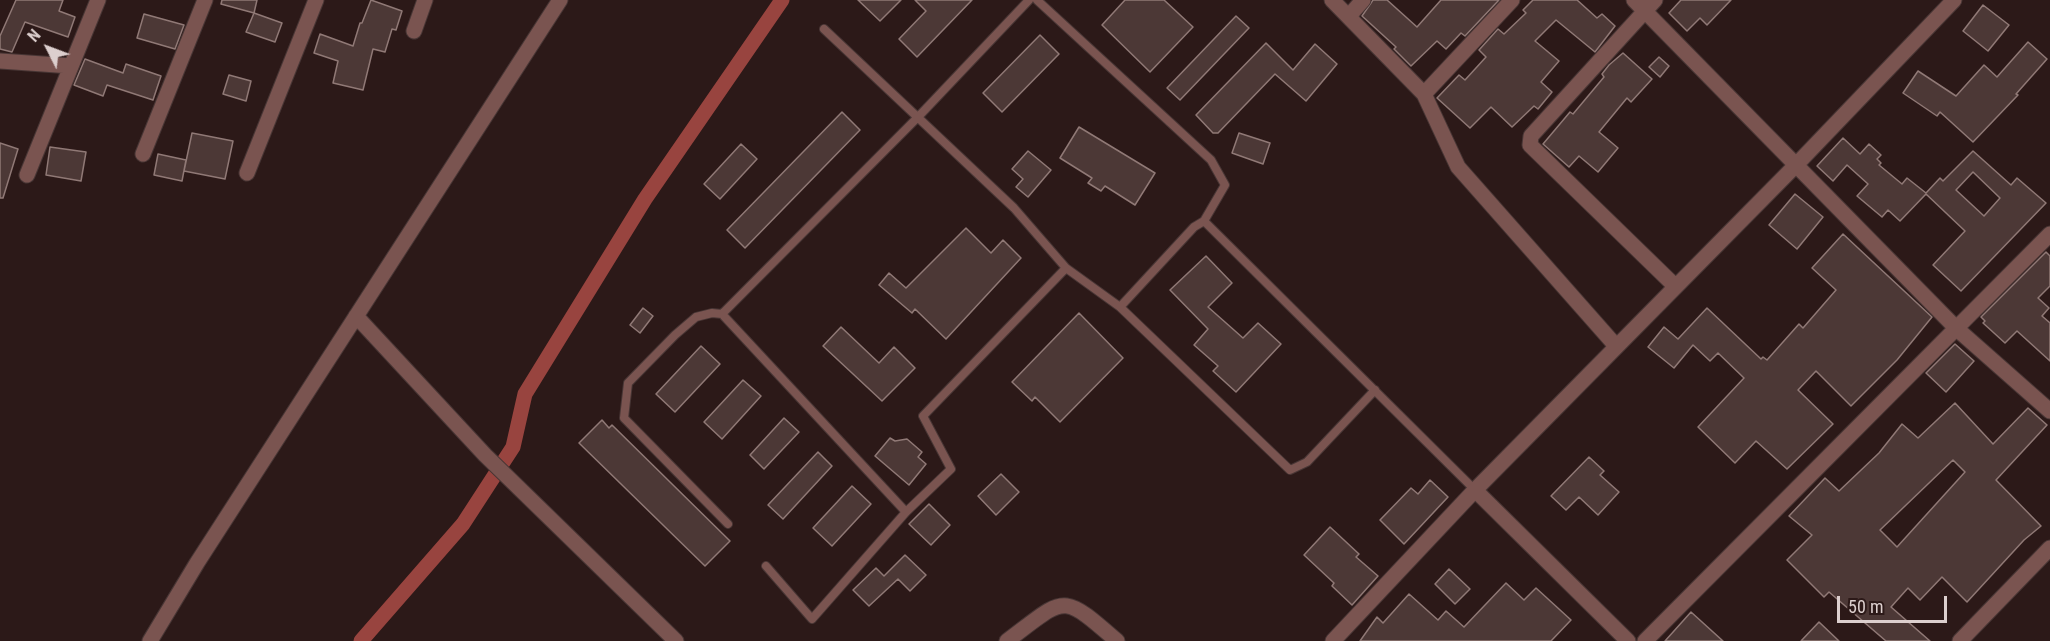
<!DOCTYPE html>
<style>
body{margin:0}
#map{position:relative;width:2050px;height:641px;overflow:hidden;background:#2c1918;font-family:"Roboto Condensed",sans-serif}
canvas{display:block}
.north{position:absolute;left:18px;top:18px;width:60px;height:60px;-webkit-text-stroke:4px #2c1918;paint-order:stroke;rotate:312deg;font-size:16px;font-weight:700;line-height:24px;text-align:center;color:#dccfce}
.north::after{content:'';display:block;margin:auto;width:21px;height:27px;background:#dccfce;clip-path:polygon(50% 0,100% 100%,50% 72%,0 100%)}
.scale{position:absolute;left:1837px;top:596px;width:110px;height:27px;box-sizing:border-box;border:3px solid #dccfce;border-top:0;padding-left:8px;font-size:18px;line-height:21px;white-space:nowrap;color:#dccfce;-webkit-text-stroke:4px #2c1918;paint-order:stroke}
</style>
<div id="map">
<canvas width="2050" height="641"></canvas>
<div class="north">N</div>
<div class="scale">50 m</div>
</div>
<script>
const g = document.querySelector('canvas').getContext('2d');
g.lineJoin = 'round';
function trace(path, color, width, dash) { g.strokeStyle = color; g.lineWidth = width; g.lineCap = dash ? 'butt' : 'round'; g.setLineDash(dash || []); g.stroke(path); }
function fill(path, color) { g.fillStyle = color; g.fill(path, 'evenodd'); }
const canal = new Path2D(`
 M 361,641 L 463,524 L 513,447 L 525,394 L 645,199 L 782,0`);
const building = new Path2D(`
 M 16,0 L 63,0 L 59,11 L 75,17 L 68,37 L 25,22 L 12,52 L 0,49 L 0,36 Z
 M 222,0 L 257,0 L 254,13 L 221,4 Z
 M 371,0 L 402,11 L 396,30 L 392,29 L 385,52 L 373,49 L 363,90 L 333,83 L 338,61 L 314,53 L 320,34 L 353,46 L 360,23 L 362,23 Z
 M 858,0 L 901,0 L 880,21 Z
 M 915,0 L 972,0 L 917,57 L 899,39 L 926,11 Z
 M 1125,0 L 1164,0 L 1193,27 L 1150,72 L 1102,25 Z
 M 1373,0 L 1387,0 L 1417,27 L 1441,0 L 1499,0 L 1465,36 L 1461,33 L 1446,49 L 1437,41 L 1411,66 L 1394,49 L 1396,47 L 1362,16 Z
 M 1533,0 L 1577,0 L 1597,18 L 1602,14 L 1615,26 L 1595,52 L 1556,20 L 1535,41 L 1559,61 L 1541,82 L 1552,92 L 1538,109 L 1534,106 L 1512,127 L 1491,107 L 1470,128 L 1437,98 L 1459,75 L 1465,80 L 1486,57 L 1479,50 L 1498,29 L 1504,34 L 1526,13 L 1523,10 Z
 M 1681,0 L 1731,0 L 1707,25 L 1700,18 L 1687,31 L 1669,13 Z
 M 1983,5 L 2009,25 L 1988,51 L 1963,31 Z
 M 254,13 L 282,23 L 275,42 L 246,32 Z
 M 144,14 L 184,25 L 175,49 L 137,38 Z
 M 1236,16 L 1249,28 L 1180,100 L 1167,88 Z
 M 1040,35 L 1059,54 L 1002,112 L 983,93 Z
 M 2028,42 L 2047,59 L 2016,94 L 2018,95 L 1973,142 L 1940,112 L 1937,116 L 1903,93 L 1918,71 L 1956,96 L 1984,65 L 1997,77 Z
 M 1266,43 L 1293,70 L 1315,44 L 1337,64 L 1306,101 L 1275,74 L 1218,133 L 1213,133 L 1196,115 Z
 M 1623,53 L 1652,79 L 1631,102 L 1627,98 L 1599,132 L 1618,148 L 1598,172 L 1579,156 L 1569,167 L 1543,144 L 1570,112 L 1573,114 L 1604,77 L 1602,74 L 1609,65 Z
 M 1659,57 L 1669,66 L 1660,77 L 1649,67 Z
 M 85,59 L 123,73 L 126,64 L 161,76 L 153,100 L 107,85 L 103,96 L 74,85 Z
 M 229,75 L 251,81 L 246,101 L 223,94 Z
 M 842,112 L 860,130 L 745,248 L 727,230 Z
 M 1079,127 L 1155,173 L 1135,205 L 1105,186 L 1101,191 L 1088,183 L 1092,178 L 1060,158 Z
 M 192,133 L 233,141 L 225,179 L 184,171 Z
 M 1239,133 L 1270,143 L 1263,164 L 1232,153 Z
 M 1843,138 L 1860,154 L 1869,144 L 1881,155 L 1877,159 L 1881,163 L 1879,165 L 1902,184 L 1907,178 L 1926,193 L 1940,178 L 1943,181 L 1973,151 L 2011,185 L 2017,178 L 2046,203 L 1961,291 L 1933,265 L 1965,231 L 1926,194 L 1900,221 L 1888,210 L 1882,217 L 1857,196 L 1868,184 L 1847,165 L 1833,181 L 1817,166 ZM 1973,172 L 2000,198 L 1984,216 L 1956,190 Z
 M 0,143 L 18,149 L 3,198 L 0,198 Z
 M 741,144 L 757,159 L 720,199 L 704,184 Z
 M 50,147 L 86,152 L 81,181 L 46,175 Z
 M 1028,151 L 1051,170 L 1028,197 L 1016,187 L 1023,179 L 1012,169 Z
 M 158,154 L 186,160 L 182,181 L 154,175 Z
 M 1795,194 L 1823,217 L 1797,249 L 1769,225 Z
 M 966,228 L 991,253 L 1003,240 L 1021,258 L 946,339 L 915,309 L 912,313 L 879,285 L 889,273 L 906,288 Z
 M 1843,234 L 1932,317 L 1897,360 L 1851,406 L 1816,371 L 1798,390 L 1833,424 L 1787,469 L 1756,441 L 1735,463 L 1698,427 L 1744,378 L 1718,353 L 1710,361 L 1693,345 L 1674,368 L 1648,347 L 1664,327 L 1678,339 L 1707,308 L 1761,359 L 1763,357 L 1767,360 L 1799,324 L 1803,328 L 1836,290 L 1812,268 Z
 M 2046,252 L 2050,256 L 2050,286 L 2038,298 L 2049,308 L 2042,316 L 2050,323 L 2050,361 L 2017,331 L 2005,343 L 1983,323 L 1985,321 L 1981,317 Z
 M 1206,256 L 1232,283 L 1208,307 L 1243,338 L 1258,323 L 1281,344 L 1236,392 L 1213,371 L 1218,366 L 1194,345 L 1208,329 L 1170,290 Z
 M 643,308 L 653,316 L 640,333 L 630,325 Z
 M 1079,313 L 1123,358 L 1060,422 L 1035,397 L 1032,401 L 1012,382 Z
 M 841,327 L 879,363 L 894,347 L 915,368 L 882,401 L 823,346 Z
 M 1955,344 L 1974,361 L 1946,392 L 1926,373 Z
 M 701,346 L 720,364 L 675,412 L 656,394 Z
 M 743,380 L 761,396 L 722,439 L 704,422 Z
 M 1955,403 L 1993,444 L 2028,408 L 2047,425 L 1996,480 L 2041,526 L 2024,540 L 1967,602 L 1942,577 L 1920,600 L 1908,588 L 1891,607 L 1930,641 L 1886,641 L 1829,592 L 1824,597 L 1787,560 L 1812,535 L 1789,516 L 1825,478 L 1839,491 L 1879,453 L 1902,424 L 1918,438 ZM 1953,460 L 1965,472 L 1897,547 L 1880,530 Z
 M 784,418 L 799,432 L 764,469 L 750,455 Z
 M 602,420 L 609,428 L 612,425 L 730,541 L 705,566 L 579,443 Z
 M 890,438 L 895,441 L 907,439 L 922,452 L 918,457 L 926,464 L 909,485 L 875,456 Z
 M 818,452 L 832,466 L 783,519 L 768,505 Z
 M 1589,457 L 1604,471 L 1600,475 L 1619,492 L 1598,515 L 1579,497 L 1566,510 L 1551,496 Z
 M 1001,474 L 1019,492 L 996,515 L 978,496 Z
 M 1430,480 L 1448,497 L 1404,544 L 1380,520 L 1411,488 L 1418,494 Z
 M 852,486 L 871,504 L 832,546 L 813,528 Z
 M 929,504 L 950,525 L 931,545 L 909,524 Z
 M 1330,527 L 1359,554 L 1356,557 L 1378,576 L 1352,605 L 1332,586 L 1334,583 L 1304,555 Z
 M 905,555 L 926,575 L 910,591 L 898,579 L 869,606 L 853,590 L 876,568 L 884,576 Z
 M 1449,569 L 1470,589 L 1455,604 L 1435,584 Z
 M 1506,583 L 1524,600 L 1536,588 L 1571,620 L 1551,641 L 1360,641 L 1377,617 L 1383,623 L 1409,594 L 1438,620 L 1446,611 L 1464,627 Z
 M 1691,612 L 1723,641 L 1665,641 Z
 M 1819,622 L 1839,641 L 1801,641 Z`);
const service = new Path2D(`
 M 1037,0 L 1211,160 L 1225,185 L 1204,221 L 1194,227 L 1120,307
 M 824,29 L 1014,208 L 1066,268 L 1120,307 L 1290,470 L 1307,462 L 1375,390
 M 1204,221 L 1475,490
 M 722,314 L 919,116 L 1029,0
 M 728,524 L 624,418 L 628,383 L 675,335 L 696,317 L 712,313 L 722,314 L 906,512
 M 766,566 L 812,619 L 906,512 L 951,469 L 923,416 L 1066,268`);
const minor = new Path2D(`
 M 1332,0 L 1424,94 L 1458,167 L 1616,346
 M 1634,0 L 1957,329 L 2050,411
 M 1655,0 L 1531,136 L 1530,145 L 1675,286
 M 1349,16 L 1363,0
 M 414,31 L 425,0
 M 0,61 L 71,66
 M 1424,94 L 1512,0
 M 143,154 L 205,0
 M 247,173 L 316,0
 M 27,175 L 98,0
 M 356,316 L 485,455 L 676,641
 M 1475,490 L 1628,641
 M 150,641 L 197,563 L 560,0
 M 1007,641 C 1066,597 1060,591 1117,641
 M 1333,641 L 1475,490 L 1796,165 L 1954,0
 M 1645,641 L 2050,234
 M 1960,641 L 2050,548`);
trace(canal, '#98443f', 15);
fill(building, '#4c3836');
trace(building, '#907976', 1.5);
trace(service, '#483635', 10);
trace(minor, '#483635', 17);
trace(service, '#7a5450', 8);
trace(minor, '#7a5450', 15);
</script>
